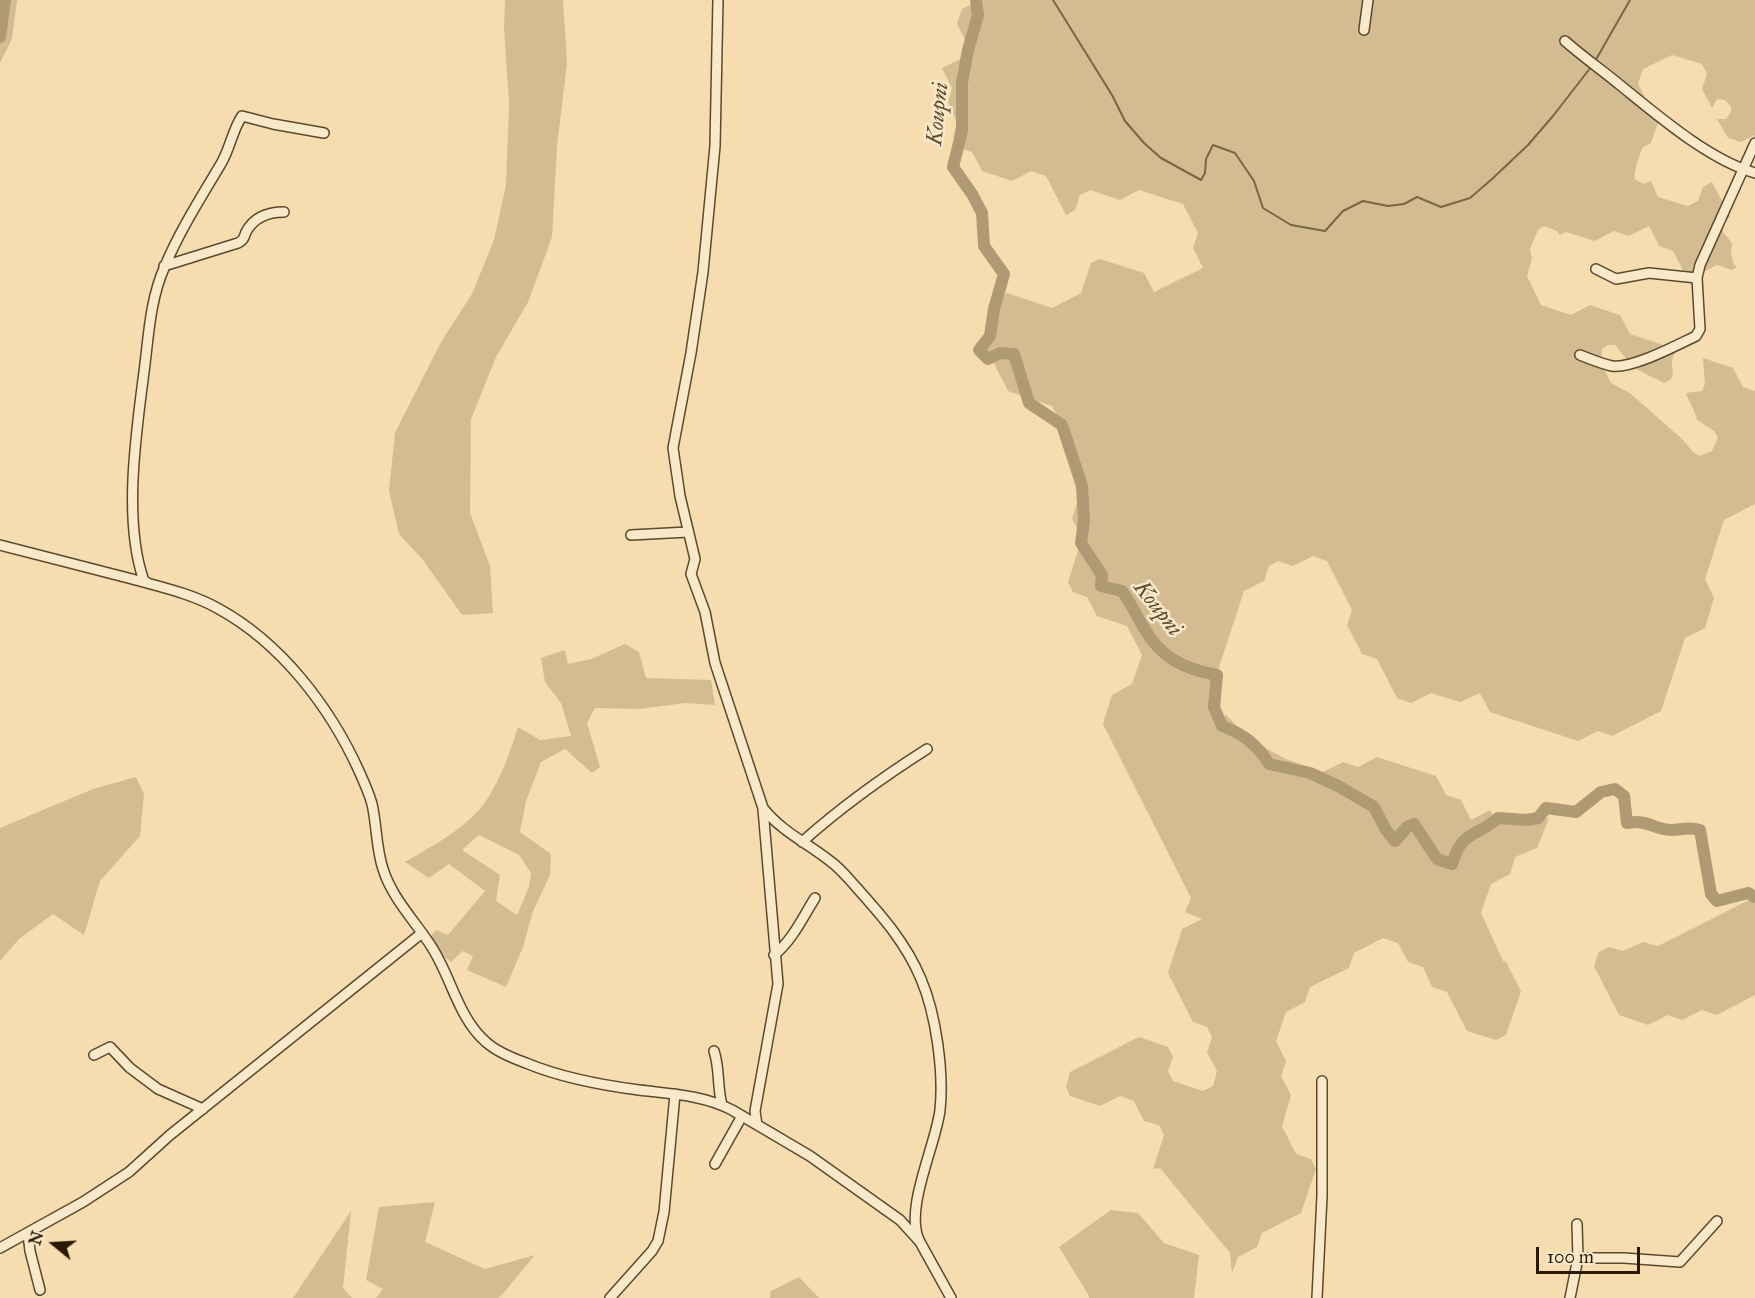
<!DOCTYPE html>
<style>
body{margin:0}
#map{position:relative;width:1755px;height:1298px;overflow:hidden;background:#f6ddaf;font-family:"IM FELL Great Primer",serif}
canvas{display:block}
.north{position:absolute;left:24px;top:1214px;width:60px;height:60px;-webkit-text-stroke:4px #f9e9cb;paint-order:stroke;rotate:288deg;font-size:16px;font-weight:700;line-height:24px;text-align:center;color:#291802}
.north::after{content:'';display:block;margin:auto;width:21px;height:27px;background:#291802;clip-path:polygon(50% 0,100% 100%,50% 72%,0 100%)}
.scale{position:absolute;left:1536px;top:1247px;width:104px;height:27px;box-sizing:border-box;border:3px solid #291802;border-top:0;padding-left:8px;font-size:18px;line-height:21px;white-space:nowrap;color:#291802;-webkit-text-stroke:4px #f9e9cb;paint-order:stroke}
</style>
<div id="map">
<canvas width="1755" height="1298"></canvas>
<div class="north">N</div>
<div class="scale">100 m</div>
</div>
<script>
const g = document.querySelector('canvas').getContext('2d');
g.lineJoin = 'round';
function fill(path, color) { g.fillStyle = color; g.fill(path, 'evenodd'); }
function trace(path, color, width, dash) { g.strokeStyle = color; g.lineWidth = width; g.lineCap = dash ? 'butt' : 'round'; g.setLineDash(dash || []); g.stroke(path); }
function label(font, color, halo, rows, align = 'center') {
  g.font = font + ' "IM FELL Great Primer",serif'; g.lineWidth = 5; g.setLineDash([]); g.textBaseline = 'middle'; g.strokeStyle = halo; g.fillStyle = color; for (const [text, x, y, turn = 0] of rows) {
    g.save(); g.translate(x, y); g.rotate((+turn || 0) * Math.PI / 180); g.textAlign = isNaN(turn) ? turn : align; if (halo) g.strokeText(text, 0, 0); g.fillText(text, 0, 0); g.restore();
  }
}
const green = new Path2D(`
 M 0,0 L 17,0 L 12,39 L 0,63 Z
 M 505,0 L 563,0 L 567,63 L 557,146 L 552,237 L 528,302 L 496,357 L 471,419 L 470,513 L 490,566 L 493,613 L 462,615 L 423,560 L 399,534 L 389,491 L 395,433 L 441,342 L 472,294 L 494,240 L 506,185 L 509,103 L 504,28 Z
 M 980,0 L 1755,0 L 1755,135 L 1741,142 L 1728,138 L 1717,119 L 1726,119 L 1731,112 L 1731,106 L 1725,100 L 1717,99 L 1712,108 L 1702,89 L 1707,74 L 1702,64 L 1672,55 L 1643,69 L 1638,84 L 1658,123 L 1651,143 L 1643,147 C 1640,153 1633,173 1635,179 L 1643,184 L 1651,181 L 1658,197 L 1688,206 L 1698,201 L 1703,187 L 1712,182 L 1730,216 L 1723,225 L 1723,232 L 1732,243 L 1731,254 L 1734,265 L 1737,267 L 1732,270 L 1717,265 L 1698,275 L 1683,270 L 1673,251 L 1659,246 L 1649,226 L 1629,236 L 1614,231 L 1595,241 L 1566,232 L 1560,235 L 1557,231 L 1544,226 L 1538,230 L 1530,249 L 1532,259 L 1527,276 L 1541,305 L 1571,315 L 1590,305 L 1620,315 L 1630,334 L 1676,349 C 1675,353 1673,356 1672,360 C 1671,371 1678,378 1664,383 L 1634,368 L 1615,345 L 1608,345 L 1602,349 L 1601,363 L 1611,383 L 1630,393 L 1683,440 L 1693,452 L 1699,456 L 1712,451 L 1718,438 L 1714,431 L 1697,420 C 1694,407 1689,403 1686,393 L 1702,391 L 1705,384 L 1703,358 L 1733,368 L 1743,387 L 1755,391 L 1755,504 L 1724,520 L 1705,579 L 1714,598 L 1705,628 L 1685,638 L 1661,711 L 1612,736 L 1598,731 L 1578,741 L 1490,712 L 1480,693 L 1460,702 L 1431,693 L 1411,703 L 1397,698 L 1377,659 L 1362,654 L 1347,625 L 1352,610 L 1327,561 L 1313,556 L 1293,566 L 1278,561 L 1269,566 L 1264,581 L 1244,591 L 1210,694 L 1224,721 L 1225,714 L 1252,741 L 1286,759 L 1323,772 L 1343,762 L 1358,767 L 1377,757 L 1436,776 L 1446,795 L 1461,800 L 1471,820 L 1490,810 L 1496,821 L 1502,818 L 1549,818 L 1537,848 L 1515,857 L 1510,874 L 1491,884 L 1481,913 L 1503,961 L 1506,962 L 1521,991 L 1506,1035 L 1496,1040 L 1467,1031 L 1447,992 L 1432,987 L 1423,967 L 1408,962 L 1398,943 L 1383,938 L 1354,953 L 1349,968 L 1310,987 L 1305,1002 L 1286,1012 L 1276,1041 L 1286,1061 L 1281,1076 L 1291,1095 L 1282,1126 L 1296,1154 L 1311,1159 L 1316,1169 L 1301,1213 L 1262,1233 L 1257,1247 L 1238,1257 L 1232,1273 L 1230,1253 L 1160,1168 L 1153,1169 L 1164,1135 L 1159,1125 L 1144,1121 L 1134,1101 L 1120,1096 L 1100,1106 L 1070,1096 L 1066,1087 L 1070,1072 L 1139,1037 L 1168,1047 L 1173,1057 L 1168,1071 L 1173,1081 L 1203,1091 L 1213,1086 L 1217,1071 L 1207,1052 L 1212,1037 L 1207,1027 L 1193,1022 L 1168,973 L 1182,929 L 1202,919 L 1185,912 L 1191,898 L 1103,724 L 1112,695 L 1132,684 L 1142,655 L 1127,626 L 1097,616 L 1087,597 L 1073,592 L 1068,582 L 1082,538 L 1072,518 L 1082,489 L 1072,469 L 1077,454 L 1052,406 L 1008,391 L 983,342 L 998,298 L 1007,293 L 1052,308 L 1081,293 L 1091,263 L 1100,259 L 1144,273 L 1154,292 L 1203,268 L 1193,248 L 1198,233 L 1183,204 L 1139,190 L 1120,200 L 1090,190 L 1080,195 L 1075,210 L 1066,215 L 1046,176 L 1031,171 L 1012,181 L 982,171 L 972,152 L 958,147 L 953,137 L 957,122 L 948,103 L 952,88 L 942,68 L 962,58 L 967,44 L 957,24 L 962,9 Z
 M 625,644 L 639,652 L 646,678 L 711,680 L 715,705 L 685,703 L 639,709 L 595,708 L 587,723 L 600,767 L 592,773 L 565,749 L 541,762 L 526,801 L 520,832 L 551,854 L 550,875 L 533,911 L 523,947 L 506,987 L 467,970 L 473,956 L 463,951 L 451,962 L 425,942 L 436,930 L 448,935 L 485,891 L 449,864 L 429,878 L 405,862 C 429,848 459,832 478,811 C 497,790 510,753 518,727 L 540,740 L 571,736 L 561,703 L 545,682 L 541,658 L 565,650 L 568,664 L 591,659 ZM 479,835 L 519,855 L 531,873 L 529,887 L 517,915 L 496,901 L 500,875 L 462,850 Z
 M 136,777 L 144,794 L 140,836 L 100,881 L 84,935 L 53,914 L 19,939 L 0,961 L 0,828 L 93,789 Z
 M 1755,897 L 1755,995 L 1717,1015 L 1702,1010 L 1682,1020 L 1668,1015 L 1648,1025 L 1619,1015 L 1594,966 L 1599,952 L 1609,947 L 1623,951 L 1643,942 L 1658,946 Z
 M 435,1202 L 425,1242 L 485,1269 L 535,1255 L 501,1296 L 498,1298 L 376,1298 L 383,1289 L 366,1280 L 379,1207 Z
 M 1111,1210 L 1138,1213 L 1164,1243 L 1199,1255 L 1194,1298 L 1089,1298 L 1089,1296 L 1059,1247 Z
 M 351,1211 L 343,1288 L 352,1298 L 293,1298 Z
 M 799,1277 L 819,1298 L 770,1298 L 771,1291 Z`);
const stream = new Path2D(`
 M 1053,0 L 1112,95 L 1125,121 L 1144,143 L 1161,158 L 1201,180 L 1205,173 L 1206,159 L 1213,145 L 1235,153 L 1254,181 L 1263,208 L 1291,225 L 1325,231 L 1343,211 L 1363,201 L 1388,206 L 1404,204 L 1417,197 L 1441,207 L 1470,198 L 1492,179 L 1528,145 L 1553,116 L 1591,67
 M 1594,63 L 1630,0`);
const river = new Path2D(`
 M 976,0 L 978,15 L 968,50 L 962,83 L 962,131 L 953,167 L 972,194 L 982,213 L 984,246 L 1004,274 L 994,309 L 990,336 L 979,350 L 988,359 L 1000,353 L 1014,354 L 1029,403 L 1062,425 L 1082,486 L 1084,520 L 1081,543 L 1102,575 L 1101,586 L 1122,591 C 1131,603 1136,615 1144,628 C 1161,658 1184,669 1217,675 L 1214,707 L 1222,726 C 1243,734 1257,744 1269,764 L 1310,773 L 1338,786 L 1374,807 L 1386,830 L 1395,841 L 1407,827 L 1414,824 L 1437,859 L 1452,864 C 1463,829 1474,839 1498,818 L 1527,820 L 1538,818 L 1546,808 L 1576,812 L 1601,792 L 1615,789 L 1624,796 L 1627,823 C 1647,819 1653,829 1671,830 C 1683,830 1687,826 1700,830 L 1711,894 L 1717,901 L 1748,893 L 1755,897
 M 0,37 L 5,0`);
const minor = new Path2D(`
 M 718,0 L 715,146 L 703,272 L 691,353 L 673,448 L 680,496 L 695,559 L 691,574 L 705,612 L 715,663 L 763,808 C 781,831 807,843 830,861 C 840,868 848,878 856,887 C 882,916 906,943 921,979 C 936,1014 944,1072 940,1110 C 936,1145 903,1211 920,1242
 M 1364,30 L 1368,0
 M 1565,41 C 1583,57 1602,70 1620,85 C 1657,115 1709,160 1755,173
 M 164,266 L 238,243 C 244,240 244,237 246,232 C 254,217 269,212 284,212
 M 1596,269 L 1616,279 L 1649,273 L 1697,278 L 1700,265 L 1755,143
 M 1580,355 C 1590,359 1602,364 1612,366 C 1632,369 1677,345 1696,336 L 1700,329 L 1697,278
 M 631,535 L 688,532
 M 0,545 C 44,556 88,568 132,579 C 161,587 193,594 219,609 C 281,643 330,707 359,771 C 364,782 369,793 372,804 C 377,826 376,848 383,869 C 392,898 415,921 431,946 C 451,976 458,1018 486,1042 C 497,1052 512,1058 526,1063 C 562,1078 600,1085 639,1090 C 671,1094 703,1095 732,1110 L 810,1156 L 900,1220 L 920,1242 L 951,1298
 M 148,583 L 144,581 C 122,519 137,428 145,364 C 149,330 151,297 165,266 C 180,230 202,196 222,162 C 230,148 233,129 242,116 L 273,124 L 324,133
 M 802,842 C 841,807 883,777 927,749
 M 774,955 C 792,941 803,917 815,898
 M 714,1051 C 720,1069 717,1087 722,1105
 M 94,1055 L 110,1047 L 130,1068 L 158,1089 L 203,1109
 M 757,1125 L 755,1111 L 778,984 L 763,809
 M 715,1164 L 742,1116
 M 28,1234 L 30,1251 L 40,1290
 M 0,1248 L 83,1202 L 129,1172 L 170,1135 L 422,933
 M 1578,1258 L 1624,1258 L 1680,1262 L 1717,1221
 M 610,1298 L 652,1251 L 658,1241 L 664,1212 L 675,1094
 M 1317,1298 L 1322,1196 L 1322,1081
 M 1570,1298 L 1578,1258 L 1577,1224`);
const waterNames = [
 ["Koupni",939,114,-84],
 ["Koupni",1157,609,52]
];
fill(green, '#d3bc92');
trace(stream, '#7a6646', 2);
trace(river, '#b09a74', 12);
trace(minor, '#5c492d', 12);
trace(minor, '#f9e9cb', 9);
label('italic 22px', '#5f4c30', '#f9e9cb', waterNames);
</script>
